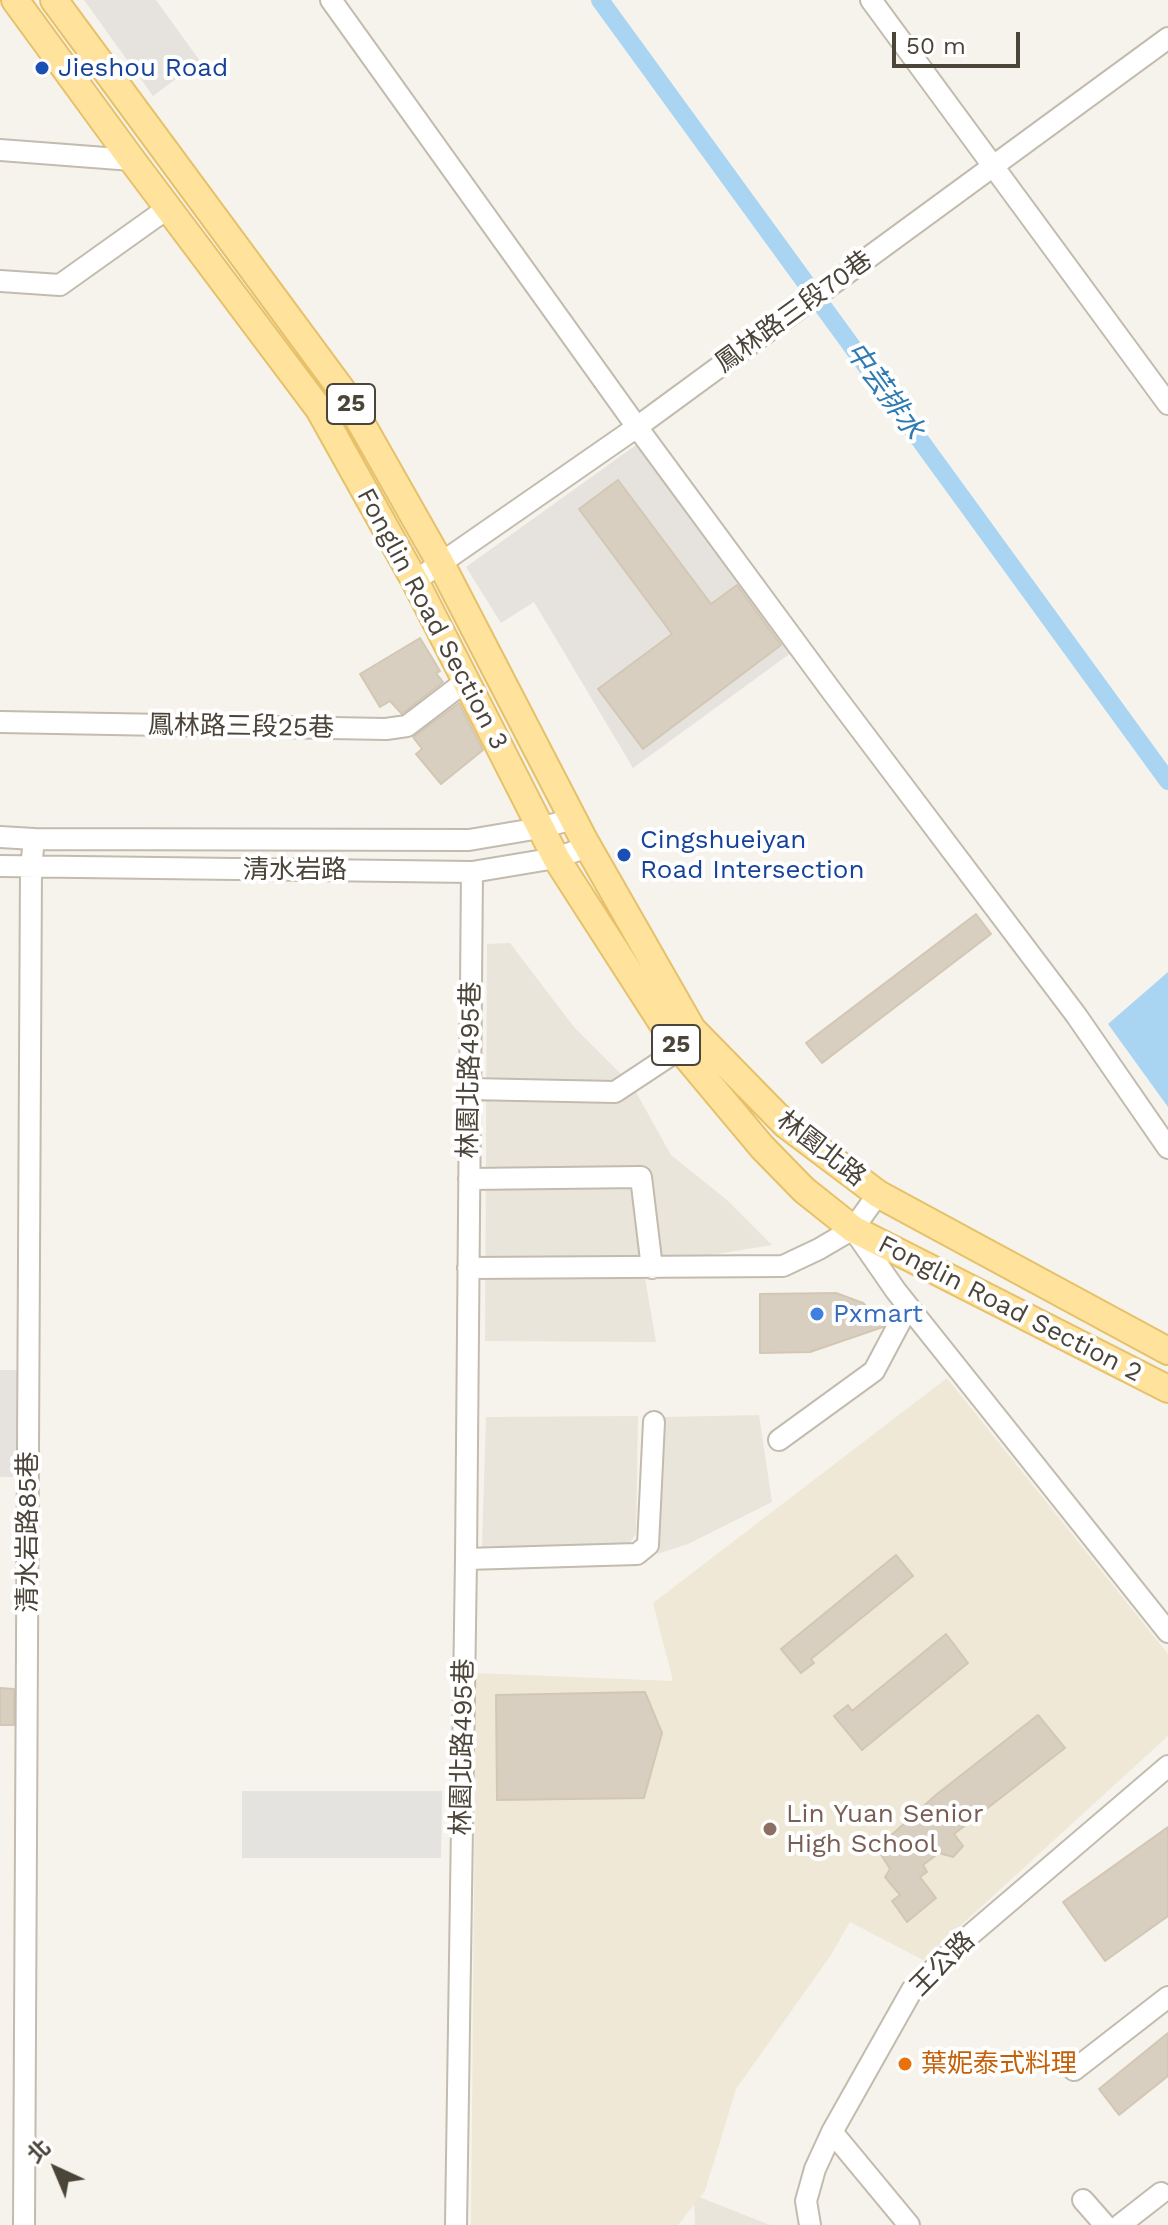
<!DOCTYPE html>
<meta charset="utf-8">
<style>
body{margin:0}
#map{position:relative;width:1168px;height:2225px;overflow:hidden;background:#f6f3ec;font-family:"Work Sans","Noto Sans TC",sans-serif}
canvas{display:block}
.north{position:absolute;left:16px;top:2129px;width:80px;height:80px;-webkit-text-stroke:6px #fff;paint-order:stroke;rotate:316deg;font-size:22px;font-weight:700;line-height:32px;text-align:center;color:#4b4439}
.north::after{content:'';display:block;margin:auto;width:28px;height:36px;background:#4b4439;clip-path:polygon(50% 0,100% 100%,50% 72%,0 100%)}
.scale{position:absolute;left:892px;top:32px;width:128px;height:36px;box-sizing:border-box;border:4px solid #4b4439;border-top:0;padding-left:10px;font-size:24px;line-height:28px;white-space:nowrap;color:#4b4439;-webkit-text-stroke:6px #fff;paint-order:stroke}
</style>
<div id="map">
<canvas width="1168" height="2225"></canvas>
<div class="north">北</div>
<div class="scale">50 m</div>
</div>
<script>
const g = document.querySelector('canvas').getContext('2d');
g.lineJoin = 'round';
function fill(path, color) { g.fillStyle = color; g.fill(path, 'evenodd'); }
function trace(path, color, width, dash) { g.strokeStyle = color; g.lineWidth = width; g.lineCap = dash ? 'butt' : 'round'; g.setLineDash(dash || []); g.stroke(path); }
function label(font, color, halo, rows, align = 'center') {
  g.font = font + ' "Work Sans","Noto Sans TC",sans-serif'; g.lineWidth = 8; g.setLineDash([]); g.textBaseline = 'middle'; g.strokeStyle = halo; g.fillStyle = color; for (const [text, x, y, turn = 0] of rows) {
    g.save(); g.translate(x, y); g.rotate((+turn || 0) * Math.PI / 180); g.textAlign = isNaN(turn) ? turn : align; if (halo) g.strokeText(text, 0, 0); g.fillText(text, 0, 0); g.restore();
  }
}
const residential = new Path2D(`
 M 510,943 L 574,1027 L 632,1085 L 671,1155 L 727,1200 L 772,1245 L 643,1266 L 656,1342 L 485,1341 L 487,944 Z
 M 759,1415 L 772,1502 L 688,1544 L 657,1554 L 664,1417 Z
 M 638,1416 L 636,1534 L 626,1548 L 482,1547 L 486,1417 Z
 M 694,2195 L 770,2225 L 695,2225 Z`);
const industrial = new Path2D(`
 M 84,0 L 156,0 L 200,61 L 153,96 Z
 M 643,440 L 795,650 L 633,768 L 534,602 L 501,623 L 466,567 Z
 M 0,1370 L 20,1370 L 18,1477 L 0,1477 Z`);
const education = new Path2D(`
 M 947,1378 L 1168,1654 L 1168,1736 L 923,1960 L 850,1922 L 831,1955 L 736,2089 L 705,2191 L 678,2225 L 471,2225 L 476,1673 L 673,1681 L 653,1603 Z`);
const parking = new Path2D(`
 M 242,1791 L 442,1791 L 441,1858 L 242,1858 Z`);
const water = new Path2D(`
 M 1168,972 L 1168,1107 L 1108,1024 Z`);
const canal = new Path2D(`
 M 600,0 L 1168,781`);
const building = new Path2D(`
 M 618,480 L 711,604 L 737,585 L 781,645 L 643,749 L 598,689 L 672,634 L 579,509 Z
 M 420,638 L 440,671 L 436,673 L 443,682 L 402,714 L 390,701 L 380,707 L 360,674 Z
 M 459,703 L 483,750 L 441,784 L 416,754 L 422,749 L 413,737 Z
 M 976,914 L 991,934 L 822,1063 L 806,1043 Z
 M 836,1293 L 863,1303 L 884,1325 L 883,1327 L 810,1352 L 760,1353 L 760,1294 Z
 M 896,1555 L 913,1576 L 811,1659 L 814,1663 L 801,1673 L 781,1649 Z
 M 946,1634 L 968,1663 L 862,1750 L 834,1716 L 848,1705 L 852,1711 Z
 M 0,1688 L 14,1689 L 14,1725 L 0,1725 Z
 M 645,1692 L 662,1733 L 644,1798 L 497,1800 L 496,1695 Z
 M 1038,1715 L 1065,1748 L 954,1834 L 963,1846 L 953,1857 L 939,1853 L 923,1865 L 927,1872 L 920,1877 L 936,1898 L 907,1922 L 892,1901 L 900,1895 L 885,1877 L 890,1869 L 877,1848 L 937,1794 Z
 M 1168,1827 L 1168,1916 L 1105,1961 L 1063,1902 Z
 M 1168,2033 L 1168,2076 L 1119,2115 L 1099,2089 Z`);
const minor = new Path2D(`
 M 331,0 L 637,427 L 833,693 L 1076,1015 L 1168,1148
 M 871,0 L 1168,404
 M 0,150 L 132,160
 M 0,281 L 60,285 L 168,208
 M 415,581 L 637,427 L 1168,38
 M 0,722 L 386,729 L 407,726 L 466,681
 M 0,837 L 34,839 L 469,840 L 540,828 L 573,819
 M 0,866 L 472,872 L 556,858 L 587,847
 M 470,1089 L 615,1092 L 680,1049
 M 469,1179 L 641,1177 L 652,1268
 M 853,1229 L 896,1291 L 1168,1632
 M 468,1268 L 783,1266 L 819,1249 L 853,1229 L 878,1194
 M 779,1440 L 874,1371 L 908,1307
 M 466,1559 L 637,1554 L 648,1545 L 654,1422
 M 1074,2070 L 1168,1997
 M 832,2132 L 909,2225
 M 1083,2200 L 1105,2225
 M 24,2225 L 31,868 L 34,839
 M 456,2225 L 466,1559 L 472,872
 M 810,2225 L 806,2201 L 815,2169 L 832,2132 L 912,1990 L 962,1942 L 1168,1766
 M 1120,2225 L 1161,2193`);
const major = new Path2D(`
 M 15,0 L 132,160 L 319,409 L 415,581 L 556,858 L 675,1043 L 762,1147 L 804,1190 L 853,1229 L 1168,1389
 M 54,0 L 344,393 L 441,564 L 584,840 L 692,1029 L 785,1124 L 878,1194 L 1168,1351`);
const markers = [
 [42,68,8,"#1a4fb4"],
 [624,855,8,"#1a4fb4"],
 [817,1314,8,"#3f7fe0"],
 [770,1829,8,"#8d6e63"],
 [905,2064,8,"#e8710a"]
];
const shields = [
 [351,404,48],
 [676,1045,48]
];
const shieldNames = [
 ["25",351,404],
 ["25",676,1045]
];
const transitNames = [
 ["Jieshou Road",58,68],
 ["Cingshueiyan",640,840],
 ["Road Intersection",640,870]
];
const streetNames = [
 ["鳳林路三段70巷",794,312,-36],
 ["Fonglin Road Section 3",432,619,62],
 ["鳳林路三段25巷",241,727,1],
 ["清水岩路",295,870],
 ["林園北路495巷",470,1070,-89],
 ["林園北路",821,1149,38],
 ["Fonglin Road Section 2",1010,1309,27],
 ["清水岩路85巷",28,1532,-90],
 ["林園北路495巷",463,1747,-89],
 ["王公路",943,1964,-45]
];
const shopNames = [
 ["Pxmart",833,1314]
];
const educationNames = [
 ["Lin Yuan Senior",786,1814],
 ["High School",786,1844]
];
const foodNames = [
 ["葉妮泰式料理",921,2064]
];
const waterNames = [
 ["中芸排水",884,391,54]
];
fill(residential, '#eae5da');
fill(industrial, '#e6e2dd');
fill(education, '#efe8d6');
fill(parking, '#e5e3e0');
fill(water, '#a9d4f2');
trace(canal, '#a9d4f2', 18);
fill(building, '#d8cfc1');
trace(building, '#d3c7b4', 2);
trace(minor, '#c2bbae', 24);
trace(major, '#e6c16a', 30);
trace(minor, '#fff', 20);
trace(major, '#ffe39c', 26);
for (const [x, y, r, color] of markers) { const dot = new Path2D(); dot.arc(x, y, r, 0, 2 * Math.PI); g.fillStyle = color; g.fill(dot); trace(dot, '#fff', 3); }
for (const [x, y, w] of shields) { const box = new Path2D(); box.roundRect(x - w / 2, y - 20, w, 40, 6); g.fillStyle = '#fff'; g.fill(box); trace(box, '#4b4439', 2); }
label('bold 24px', '#4b4439', null, shieldNames);
label('26px', '#164399', '#fff', transitNames, 'left');
label('26px', '#4b4439', '#fff', streetNames);
label('26px', '#366cbe', '#fff', shopNames, 'left');
label('26px', '#785e54', '#fff', educationNames, 'left');
label('26px', '#c56008', '#fff', foodNames, 'left');
label('italic 28px', '#2e7ab2', '#fff', waterNames);
</script>
